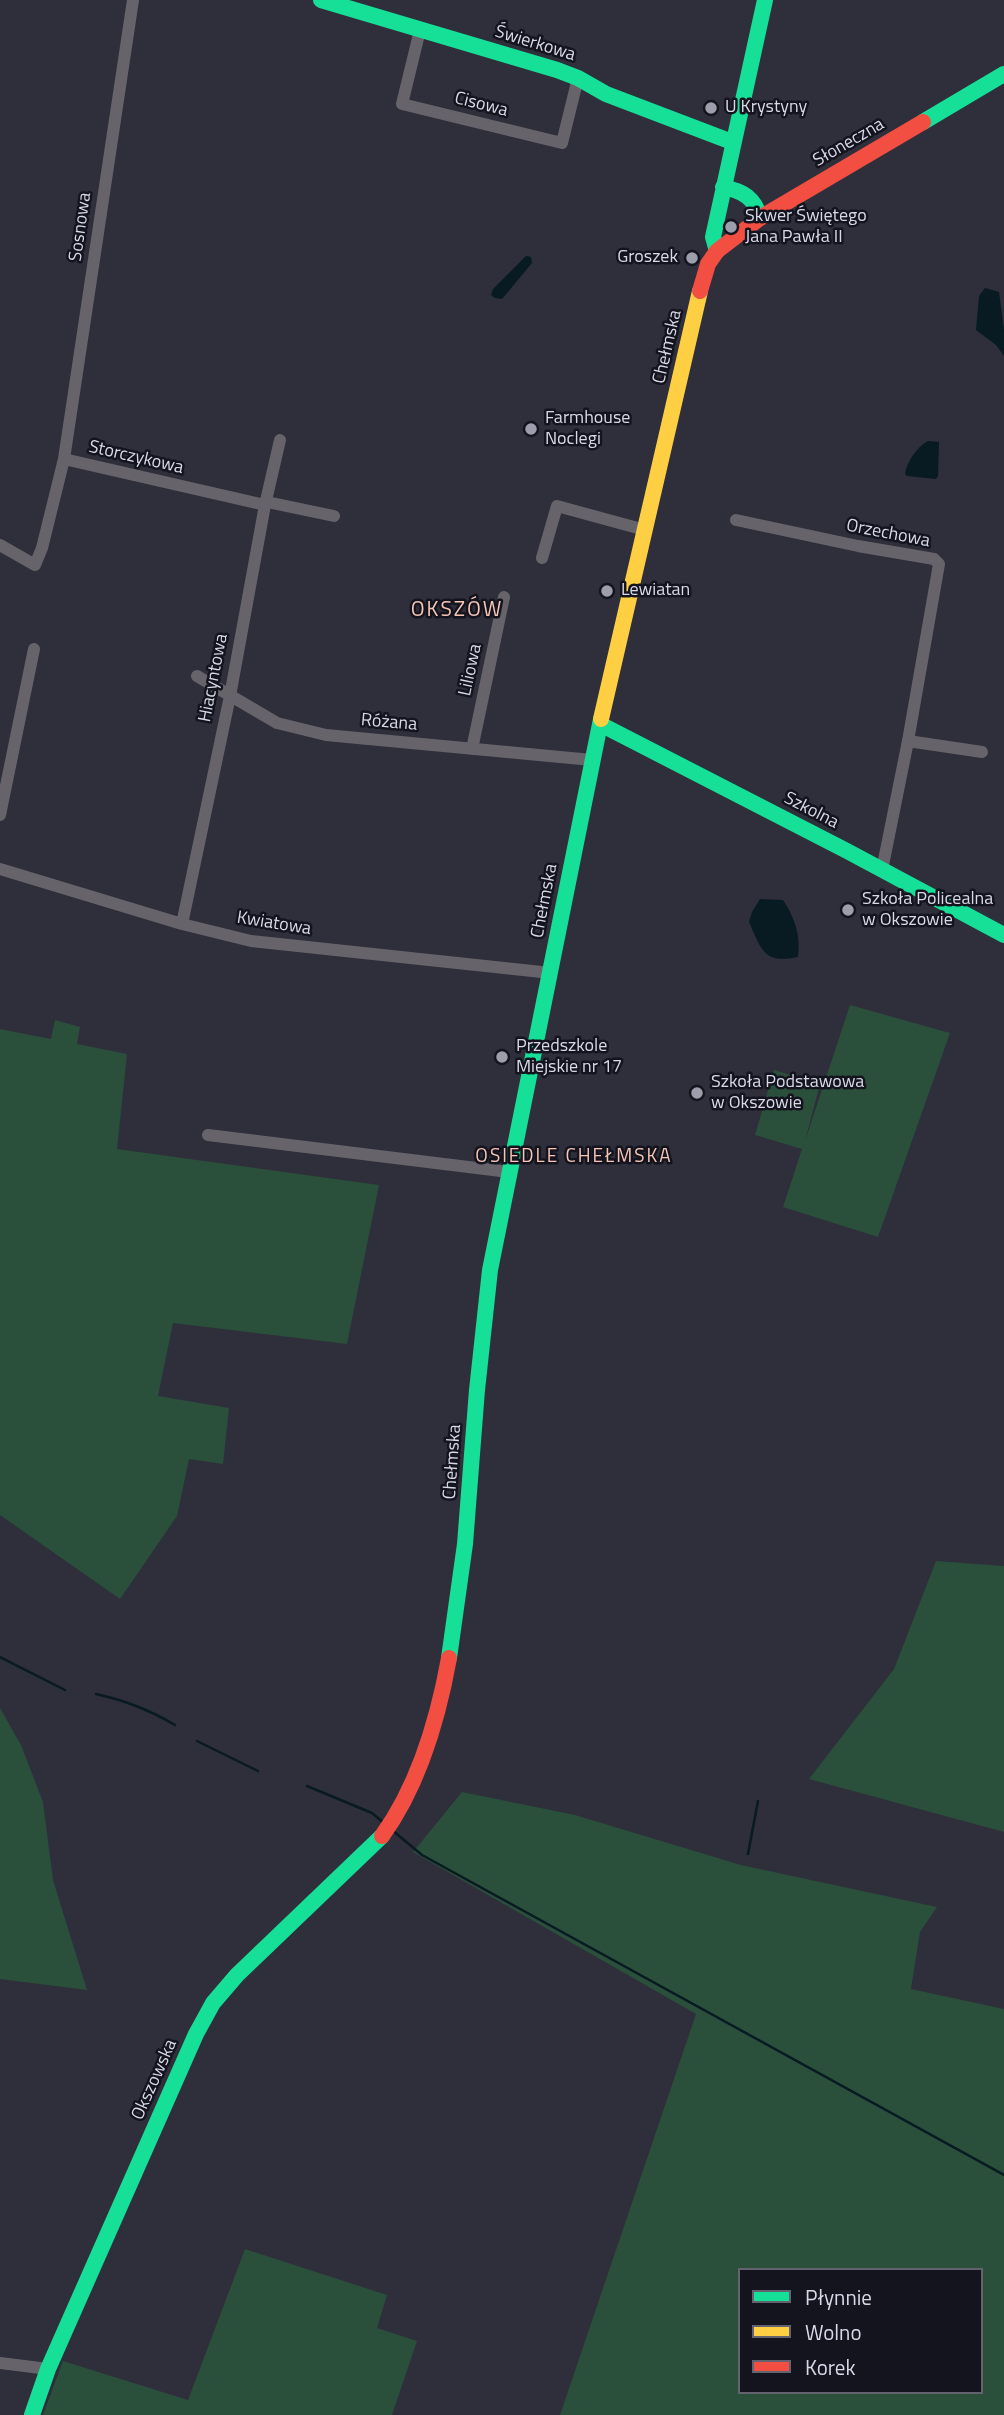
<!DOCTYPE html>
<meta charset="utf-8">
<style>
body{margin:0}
#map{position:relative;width:1004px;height:2415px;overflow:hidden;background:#2e2f3b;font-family:"Titillium Web",sans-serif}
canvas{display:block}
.legend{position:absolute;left:738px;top:2268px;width:245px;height:126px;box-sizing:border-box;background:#13141e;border:2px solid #62636f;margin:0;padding:9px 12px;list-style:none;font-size:21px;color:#d8d9e8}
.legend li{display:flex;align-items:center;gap:14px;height:35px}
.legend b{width:35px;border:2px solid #62636f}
</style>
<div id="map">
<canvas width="1004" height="2415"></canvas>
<ul class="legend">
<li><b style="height:9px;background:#16e098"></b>Płynnie</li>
<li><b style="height:9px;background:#ffcf43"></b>Wolno</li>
<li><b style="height:9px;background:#f24e42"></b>Korek</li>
</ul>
</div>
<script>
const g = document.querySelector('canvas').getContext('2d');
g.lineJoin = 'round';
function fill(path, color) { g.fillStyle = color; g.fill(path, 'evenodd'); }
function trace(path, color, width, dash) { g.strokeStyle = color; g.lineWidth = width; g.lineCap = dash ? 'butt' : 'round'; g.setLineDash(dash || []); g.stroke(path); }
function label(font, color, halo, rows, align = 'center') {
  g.font = font + ' "Titillium Web",sans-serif'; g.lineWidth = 5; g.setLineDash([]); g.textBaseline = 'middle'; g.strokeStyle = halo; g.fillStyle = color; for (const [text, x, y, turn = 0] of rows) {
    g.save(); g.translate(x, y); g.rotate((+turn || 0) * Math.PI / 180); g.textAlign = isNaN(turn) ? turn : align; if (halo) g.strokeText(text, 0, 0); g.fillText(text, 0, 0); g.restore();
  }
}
const green = new Path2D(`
 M 850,1005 L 950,1033 L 878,1237 L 783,1207 L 802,1149 L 755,1135 L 774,1070 L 820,1084 L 805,1141 Z
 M 55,1020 L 80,1027 L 77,1044 L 127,1054 L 117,1149 L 379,1185 L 347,1344 L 173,1323 L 158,1396 L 229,1408 L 223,1464 L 189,1459 L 177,1516 L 120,1599 L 0,1515 L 0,1029 L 51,1039 Z
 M 936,1561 L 1004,1566 L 1004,1832 L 809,1779 L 894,1669 Z
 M 0,1708 L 21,1745 L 43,1802 L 53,1880 L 87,1990 L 0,1979 Z
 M 462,1792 L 575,1815 L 741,1865 L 937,1907 L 920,1932 L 911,1989 L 1004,2009 L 1004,2415 L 560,2415 L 696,2014 L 413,1852 ZM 740,2270 L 981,2270 L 981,2392 L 740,2392 Z
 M 245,2249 L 387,2295 L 377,2328 L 417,2341 L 392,2415 L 43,2415 L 63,2361 L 188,2400 Z`);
const water = new Path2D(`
 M 526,256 L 531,257 L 532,263 L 502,299 L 495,298 L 491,295 L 493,289 Z
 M 985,288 L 999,292 L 1004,330 L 1004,356 L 996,345 L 976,330 L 979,296 Z
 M 928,441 L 939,442 L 938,476 L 936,479 L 907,476 L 905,474 C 907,461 917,447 928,441 Z
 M 760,899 L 783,900 C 795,918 801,936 798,957 C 764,964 762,951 749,922 L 752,912 Z`);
const stream = new Path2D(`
 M 0,1657 L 65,1690
 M 96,1694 C 124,1700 150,1710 175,1725
 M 197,1741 L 258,1771
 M 307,1786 L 372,1813 L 384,1823
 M 392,1830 L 422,1855 L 1004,2175
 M 748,1854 L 758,1801`);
const street = new Path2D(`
 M 420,30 L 402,104 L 562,143 L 578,78
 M 64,459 L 265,505
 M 267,502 L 334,516
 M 736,520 L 858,546 L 934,559 L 939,564 L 908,741 L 882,870
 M 0,545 L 35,565 L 42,548 L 64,459 L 133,0
 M 542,558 L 557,506 L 645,530
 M 197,676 L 277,723 L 326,735 L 592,760
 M 908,741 L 982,752
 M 472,749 L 504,597
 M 0,815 L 34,649
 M 0,869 L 182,924 L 251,941 L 551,973
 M 182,924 L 230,696 L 265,505 L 280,440
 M 208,1135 L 509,1172
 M 0,2363 L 48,2369`);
const fast = new Path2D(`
 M 321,0 L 557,70 L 578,78 L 606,94 L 732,142
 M 923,122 L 1004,74
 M 723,187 C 743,191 755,198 760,218
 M 717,251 L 713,237 L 765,0
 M 600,724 L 847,851 L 1004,935
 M 449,1658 L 465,1544 L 477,1390 L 490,1270 L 601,719
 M 32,2415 L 48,2369 L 196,2034 L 213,2003 L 237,1975 L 382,1836`);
const slow = new Path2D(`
 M 601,719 L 700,291`);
const jam = new Path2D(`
 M 700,291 L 708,264 L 717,251 L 760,218 L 923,122
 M 382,1836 C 419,1785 438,1719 449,1658`);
const markers = [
 [711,108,7,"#9c9eab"],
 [731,227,7,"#9c9eab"],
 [692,258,7,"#9c9eab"],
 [531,429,7,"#9c9eab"],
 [607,591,7,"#9c9eab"],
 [848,910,7,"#9c9eab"],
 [502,1057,7,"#9c9eab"],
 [697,1093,7,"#9c9eab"]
];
const streetNames = [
 ["Świerkowa",535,44,17],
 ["Cisowa",481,105,14],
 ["Słoneczna",849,143,-30],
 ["Sosnowa",81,227,-82],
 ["Chełmska",668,347,-77],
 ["Storczykowa",136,458,13],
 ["Orzechowa",888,534,11],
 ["Liliowa",471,670,-78],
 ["Hiacyntowa",214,678,-79],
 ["Różana",389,723,5],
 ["Szkolna",811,811,27],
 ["Chełmska",545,901,-79],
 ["Kwiatowa",274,924,9],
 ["Chełmska",453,1462,-86],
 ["Okszowska",155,2080,-66]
];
const poiNames = [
 ["U Krystyny",725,108],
 ["Skwer Świętego",745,217],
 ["Jana Pawła II",745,238],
 ["Groszek",678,258,"right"],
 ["Farmhouse",545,419],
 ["Noclegi",545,440],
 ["Lewiatan",621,591],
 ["Szkoła Policealna",862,900],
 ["w Okszowie",862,921],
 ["Przedszkole",516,1047],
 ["Miejskie nr 17",516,1068],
 ["Szkoła Podstawowa",711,1083],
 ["w Okszowie",711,1104]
];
const neighbourhoodNames = [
 ["OSIEDLE CHEŁMSKA",574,1157]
];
const quarterNames = [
 ["OKSZÓW",457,611]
];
fill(green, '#2a4f3b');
fill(water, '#081a22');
trace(stream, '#081a22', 2.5);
trace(street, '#67636a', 12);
trace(fast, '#16e098', 16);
trace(slow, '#ffcf43', 16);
trace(jam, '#f24e42', 16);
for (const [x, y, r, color] of markers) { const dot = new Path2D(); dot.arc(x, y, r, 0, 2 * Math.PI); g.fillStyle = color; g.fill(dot); trace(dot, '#13141e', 2.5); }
label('18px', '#d8d9e8', '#13141e', streetNames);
label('18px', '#d8d9e8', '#13141e', poiNames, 'left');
g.letterSpacing = '2px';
label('19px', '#f6c5b6', '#13141e', neighbourhoodNames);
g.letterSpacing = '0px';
g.letterSpacing = '2px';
label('21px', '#f6c5b6', '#13141e', quarterNames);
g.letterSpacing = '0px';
</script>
